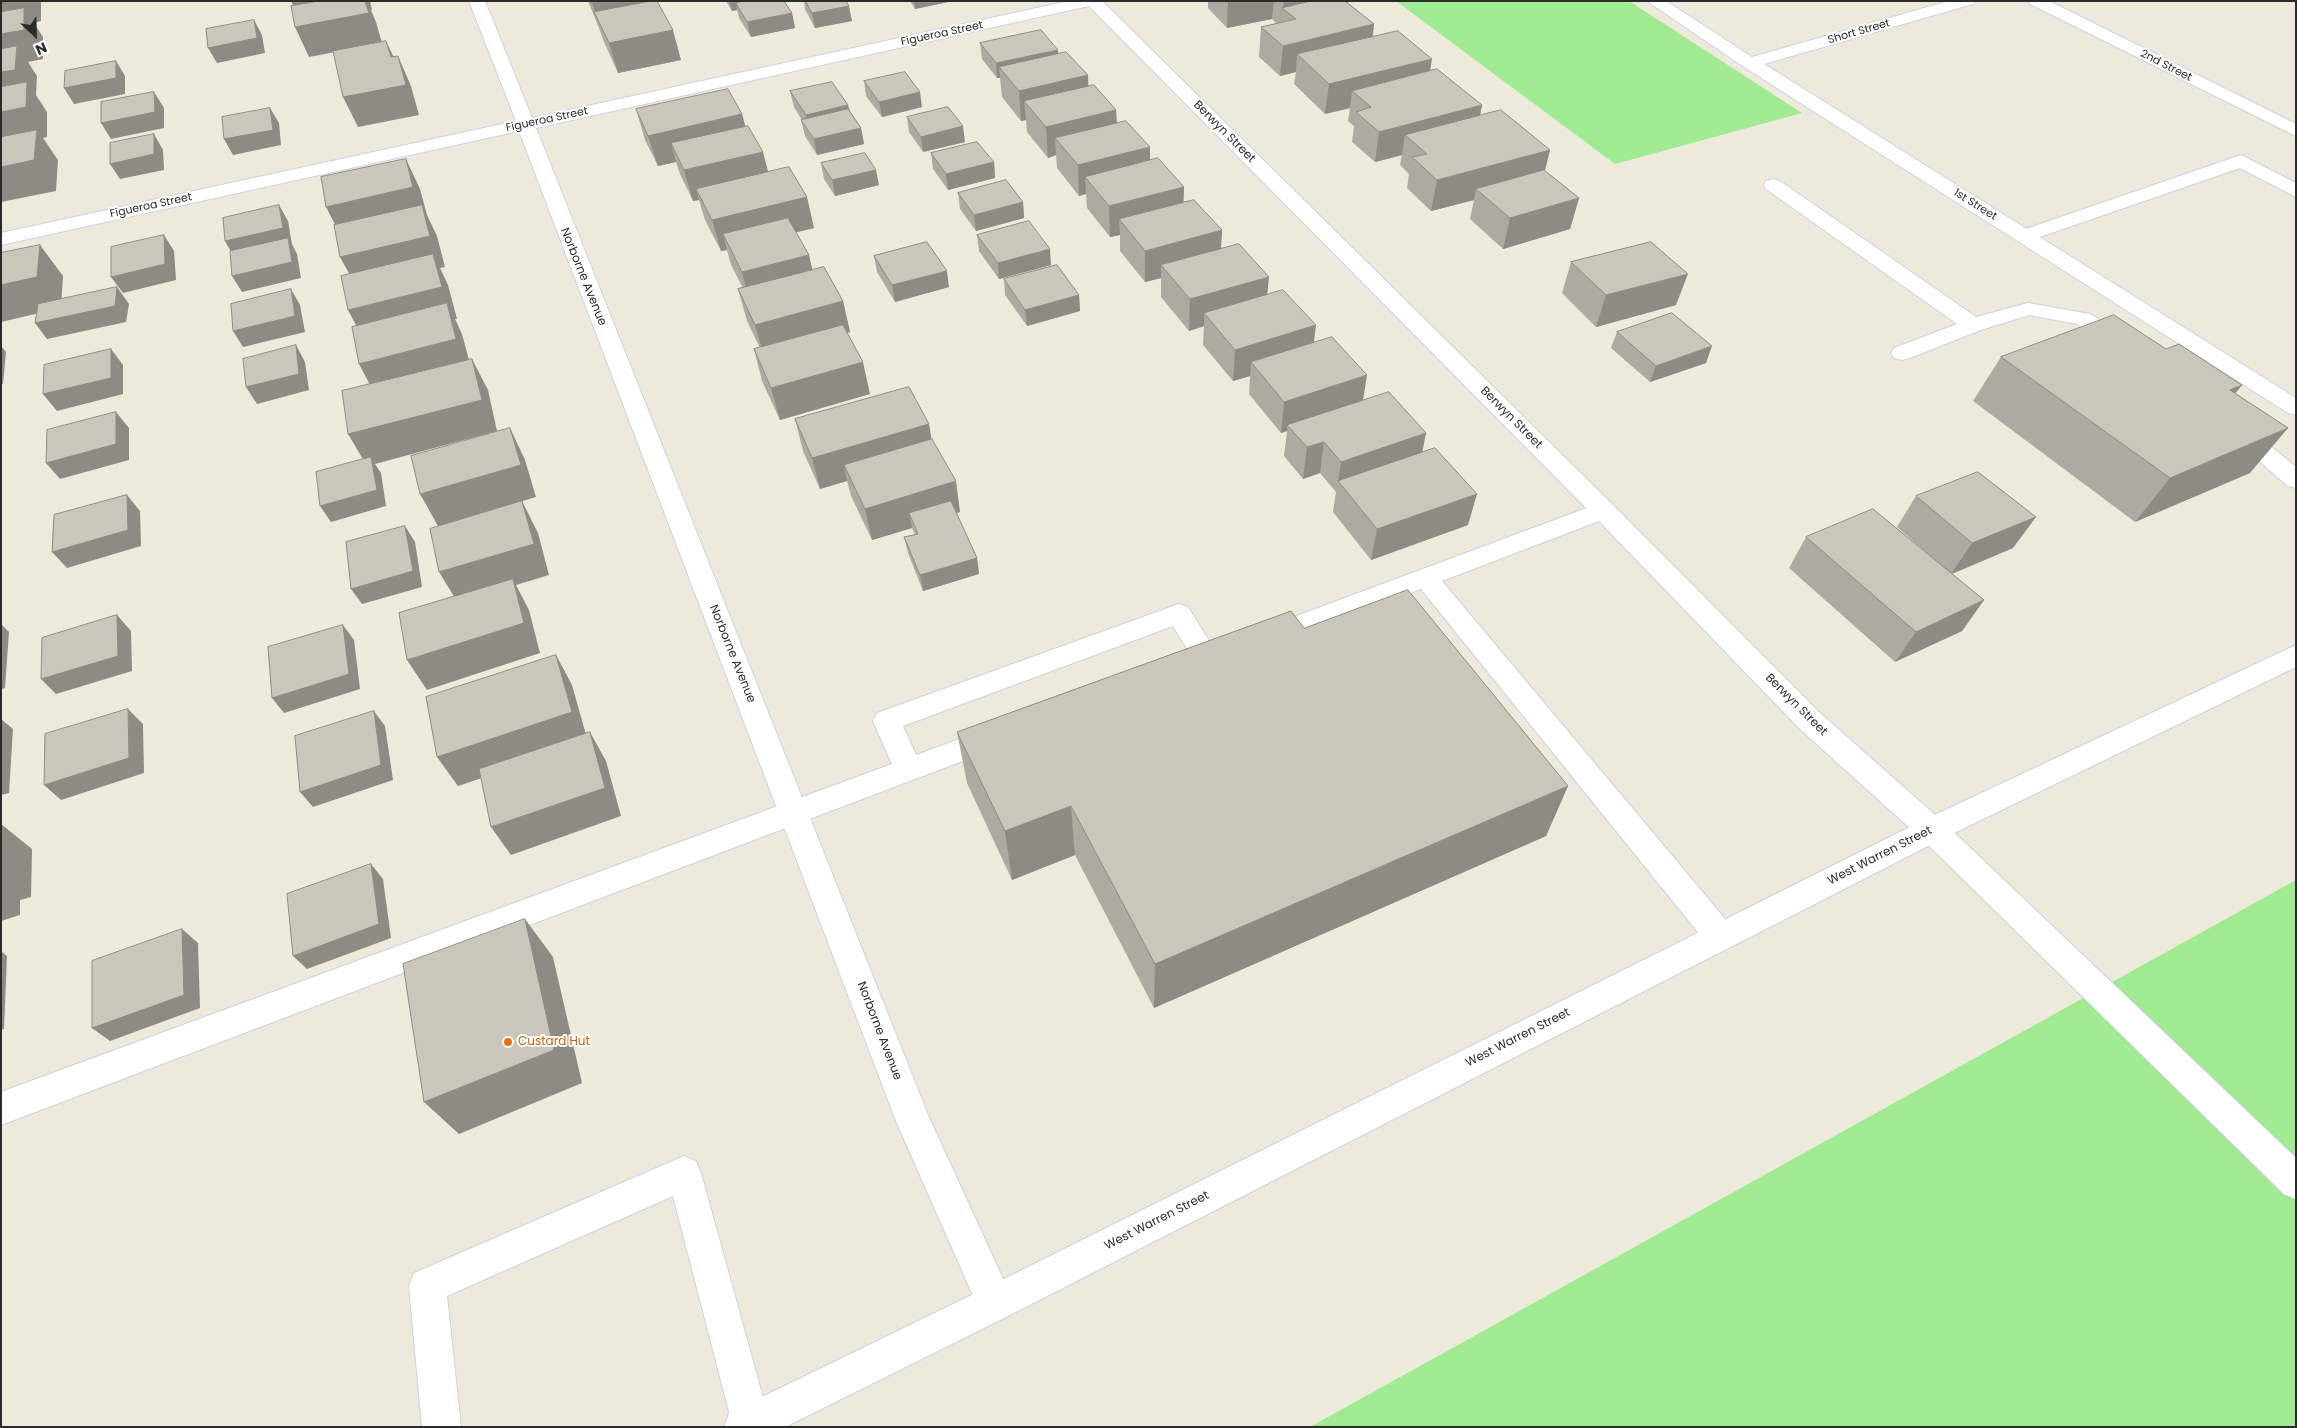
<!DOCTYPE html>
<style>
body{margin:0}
#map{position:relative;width:2297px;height:1428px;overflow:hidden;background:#eeeadb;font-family:Poppins,sans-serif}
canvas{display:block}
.frame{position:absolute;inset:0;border:2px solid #2b2b2b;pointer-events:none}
.north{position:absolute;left:10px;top:10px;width:50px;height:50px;-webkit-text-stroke:4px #fff;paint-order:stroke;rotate:156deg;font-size:14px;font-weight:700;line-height:20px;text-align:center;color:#2b2b2b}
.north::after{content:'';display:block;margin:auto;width:18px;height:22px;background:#2b2b2b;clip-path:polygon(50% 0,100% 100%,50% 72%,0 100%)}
</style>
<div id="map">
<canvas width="2297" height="1428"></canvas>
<div class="frame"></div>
<div class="north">N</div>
</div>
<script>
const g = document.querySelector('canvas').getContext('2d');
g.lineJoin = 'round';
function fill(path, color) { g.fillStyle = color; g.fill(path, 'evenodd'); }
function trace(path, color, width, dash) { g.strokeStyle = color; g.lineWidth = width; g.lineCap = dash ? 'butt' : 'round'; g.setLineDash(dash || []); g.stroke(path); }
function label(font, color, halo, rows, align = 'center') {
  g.font = font + ' Poppins,sans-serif'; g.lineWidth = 4; g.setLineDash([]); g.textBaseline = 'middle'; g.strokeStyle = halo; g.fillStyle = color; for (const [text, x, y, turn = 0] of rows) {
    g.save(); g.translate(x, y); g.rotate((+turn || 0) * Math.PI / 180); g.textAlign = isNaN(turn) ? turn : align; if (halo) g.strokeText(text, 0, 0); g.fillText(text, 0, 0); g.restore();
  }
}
const green = new Path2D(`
 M 1396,1 L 1629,1 L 1802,113 L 1615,164 Z
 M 2296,880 L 2296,1427 L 1310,1427 Z`);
const lane = new Path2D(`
 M 2241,155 L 2296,183 L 2296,197 L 2240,168 L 2031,240 L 2024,242 L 2017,240 L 2014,236 L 2017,232 Z
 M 1773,179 L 1780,181 L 1976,317 L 2028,303 L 2090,314 L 2130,338 L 2133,343 L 2130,348 L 2122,350 L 2114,348 L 2077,324 L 2029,315 L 1981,330 L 1910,358 L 1902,360 L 1894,358 L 1891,353 L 1894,348 L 1957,324 L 1766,189 L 1764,185 L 1766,181 Z
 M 2238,423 L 2246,426 L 2296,467 L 2296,488 L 2288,486 L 2230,436 L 2227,431 L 2230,426 Z
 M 1603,502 L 1612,504 L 1615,510 L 1612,516 L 1442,581 L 1731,926 L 1736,936 L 1731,946 L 1720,950 L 1709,946 L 1421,589 L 1265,648 L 1256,645 L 1252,638 L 1256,631 Z
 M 1179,604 L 1188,607 L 1216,652 L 1220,659 L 1216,666 L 1207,669 L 1198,666 L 1173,626 L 903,726 L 916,755 L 995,726 L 1005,729 L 1009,737 L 1005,745 L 1,1125 L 1,1092 L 892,764 L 873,721 L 877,713 Z
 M 1932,818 L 1942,821 L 2296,1158 L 2296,1199 L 2284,1194 L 1922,839 L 1917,830 L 1922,821 Z
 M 684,1156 L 696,1161 L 701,1173 L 770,1423 L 769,1427 L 733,1427 L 673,1196 L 447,1296 L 461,1427 L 422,1427 L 409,1286 L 414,1273 Z`);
const street = new Path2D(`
 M 469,1 L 485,1 L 532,118 L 1069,1 L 1102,1 L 1612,504 L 1820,713 L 1942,821 L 1947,830 L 1942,839 L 1932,842 L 1922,839 L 1800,729 L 1594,516 L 1089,6 L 536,128 L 928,1115 L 1014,1303 L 1008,1316 L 995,1322 L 982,1316 L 896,1121 L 519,131 L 1,245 L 1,233 L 516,121 Z
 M 1647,1 L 1666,1 L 1752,57 L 1949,1 L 1975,1 L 1973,4 L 1764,64 L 2296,398 L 2296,415 L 2288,413 L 1744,67 Z
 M 2028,1 L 2049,1 L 2296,124 L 2296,136 L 2030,4 Z`);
const secondary = new Path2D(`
 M 2296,645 L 2296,667 L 1942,839 L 1008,1316 L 785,1427 L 724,1427 L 729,1413 L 982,1290 L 1922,821 Z`);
const wall = new Path2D(`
 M 588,1 L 657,1 L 681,60 L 618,73 L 604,42 L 599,28 Z
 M 726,1 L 784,1 L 792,13 L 795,28 L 751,37 L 739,18 L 737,10 L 732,11 Z
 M 804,1 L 846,1 L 852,21 L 815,28 L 805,9 Z
 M 910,1 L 953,1 L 915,9 Z
 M 1208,1 L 1348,1 L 1348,3 L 1374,24 L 1373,37 L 1430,71 L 1482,105 L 1480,116 L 1550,150 L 1545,171 L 1579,198 L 1570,229 L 1503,249 L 1470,219 L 1474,200 L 1431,211 L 1407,188 L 1409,174 L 1400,165 L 1402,155 L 1375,162 L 1352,142 L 1354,126 L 1348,121 L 1350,108 L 1325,114 L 1294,84 L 1296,72 L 1280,76 L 1259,57 L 1261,27 L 1277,24 L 1272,19 L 1227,28 L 1208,8 Z
 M 980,43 L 1058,53 L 1088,86 L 1116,110 L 1117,123 L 1150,160 L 1184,187 L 1183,202 L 1222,230 L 1221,249 L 1267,295 L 1314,343 L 1363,400 L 1422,452 L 1468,525 L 1371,560 L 1333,512 L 1336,492 L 1320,473 L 1303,479 L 1284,456 L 1287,431 L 1281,433 L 1249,394 L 1250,376 L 1233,381 L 1203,345 L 1204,326 L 1189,331 L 1161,297 L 1161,278 L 1145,282 L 1120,251 L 1120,235 L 1110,237 L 1087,208 L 1086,194 L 1079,196 L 1057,168 L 1056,155 L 1048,158 L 1027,132 L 1026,120 L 1021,121 L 1002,97 L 1000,78 L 997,78 L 982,59 Z
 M 864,81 L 922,107 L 882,117 L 866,96 Z
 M 790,91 L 848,105 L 850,111 L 861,128 L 864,144 L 817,155 L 805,136 L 801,120 L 802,120 L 794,107 Z
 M 636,109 L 742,114 L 745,126 L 768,172 L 814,228 L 796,232 L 813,270 L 843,301 L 850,332 L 847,333 L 870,394 L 780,420 L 762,381 L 754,349 L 760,348 L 747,321 L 738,289 L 743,288 L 731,265 L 727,250 L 721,251 L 705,220 L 699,200 L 693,201 L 680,174 L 676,162 L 658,166 L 645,140 Z
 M 907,117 L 965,142 L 923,152 L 909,132 Z
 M 931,153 L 994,162 L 995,178 L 948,190 L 933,169 Z
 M 821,163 L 879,185 L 835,196 L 824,179 Z
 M 958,193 L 1023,202 L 1024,218 L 976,231 L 960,209 Z
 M 977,235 L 1051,265 L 999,279 L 979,251 Z
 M 874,256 L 949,287 L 895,302 L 877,272 Z
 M 1571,262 L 1676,305 L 1596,327 L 1562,293 Z
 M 1004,279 L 1079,295 L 1080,311 L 1027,326 L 1005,295 Z
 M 1617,332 L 1706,363 L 1650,382 L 1611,348 Z
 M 2166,349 L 2242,385 L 2235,393 L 2250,473 L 2135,522 L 1973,401 L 2001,357 Z
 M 795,419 L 929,424 L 931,439 L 960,512 L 956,513 L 977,558 L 979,574 L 923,591 L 908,553 L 904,537 L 915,535 L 912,528 L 872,540 L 851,496 L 847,481 L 820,489 L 803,451 Z
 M 1916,496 L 2013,548 L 1952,574 L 1984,600 L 1962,631 L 1895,662 L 1789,568 L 1806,537 L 1927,553 L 1897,527 Z
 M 1304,628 L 1568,786 L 1546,836 L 1154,1008 L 1075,855 L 1012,880 L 967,783 L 957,732 Z`);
const shadedWall = new Path2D(`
 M 1,1 L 41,1 L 41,21 L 34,23 L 43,37 L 43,59 L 28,62 L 37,76 L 36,95 L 47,112 L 47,137 L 43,138 L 58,160 L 56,191 L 1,202 Z
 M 291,1 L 370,1 L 372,10 L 371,10 L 376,22 L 382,43 L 309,57 L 295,27 L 302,23 Z
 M 603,1 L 657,1 L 663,20 L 597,17 L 592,3 Z
 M 729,1 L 775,1 L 736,3 L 737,10 L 732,11 Z
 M 914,1 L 953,1 L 915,9 Z
 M 1228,1 L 1274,1 L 1272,19 L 1227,28 Z
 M 1284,1 L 1348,1 L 1347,14 L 1296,19 L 1283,8 Z
 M 849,6 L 852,21 L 815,28 L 812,13 Z
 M 792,13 L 795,28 L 751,37 L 747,22 Z
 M 254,20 L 262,35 L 265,53 L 217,63 L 208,48 Z
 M 1374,24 L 1370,54 L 1297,54 L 1296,72 L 1280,76 L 1283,46 Z
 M 673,30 L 681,60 L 618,73 L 609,43 Z
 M 386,41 L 400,70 L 398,56 L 411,86 L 419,115 L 358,127 L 343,97 L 391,57 Z
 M 1058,50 L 1059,65 L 999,67 L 1000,78 L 997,78 L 996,63 Z
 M 1432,59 L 1427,89 L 1352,91 L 1350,108 L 1325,114 L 1329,84 Z
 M 116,61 L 125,76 L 125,94 L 74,104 L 64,88 Z
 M 1088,75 L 1089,105 L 1024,101 L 1026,120 L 1021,121 L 1019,91 Z
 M 154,92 L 164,108 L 164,128 L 111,139 L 101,123 Z
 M 920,92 L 922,107 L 882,117 L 879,102 Z
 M 848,105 L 851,120 L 809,130 L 806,115 Z
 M 1482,105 L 1476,135 L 1405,135 L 1402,155 L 1375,162 L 1379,132 Z
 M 270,108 L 279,123 L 281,145 L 233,155 L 224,139 Z
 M 1116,110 L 1117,140 L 1055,138 L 1056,155 L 1048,158 L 1046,127 Z
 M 742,114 L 750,144 L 671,143 L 676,162 L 658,166 L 648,136 Z
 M 963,126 L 965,142 L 923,152 L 921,137 Z
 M 861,128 L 864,144 L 817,155 L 814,139 Z
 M 154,134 L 163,150 L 164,170 L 120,179 L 110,164 Z
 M 1150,147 L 1150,178 L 1085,177 L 1086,194 L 1079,196 L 1078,165 Z
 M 1550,150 L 1542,181 L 1476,189 L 1474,200 L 1431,211 L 1437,180 Z
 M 763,152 L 771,183 L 696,189 L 699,200 L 693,201 L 684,170 Z
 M 406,159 L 420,189 L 427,215 L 437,236 L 445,267 L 440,268 L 448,285 L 457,319 L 455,319 L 462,334 L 472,371 L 376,396 L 359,364 L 365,342 L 348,310 L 357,288 L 340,257 L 342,238 L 326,207 Z
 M 994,162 L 995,178 L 948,190 L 946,174 Z
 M 876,170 L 879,185 L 835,196 L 832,180 Z
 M 1184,187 L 1183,218 L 1119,219 L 1120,235 L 1110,237 L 1109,206 Z
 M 807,197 L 814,228 L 730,249 L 723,234 L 727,250 L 721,251 L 712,220 Z
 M 1579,198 L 1570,229 L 1503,249 L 1510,218 Z
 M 1023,202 L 1024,218 L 976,231 L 974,215 Z
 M 279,205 L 288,221 L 292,244 L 297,254 L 301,278 L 242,292 L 232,276 L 234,257 L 225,241 Z
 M 1222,230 L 1220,261 L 1161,265 L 1161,278 L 1145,282 L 1145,251 Z
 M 164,235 L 174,251 L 176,280 L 123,293 L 111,277 Z
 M 40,245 L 63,276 L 61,308 L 1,322 L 1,285 Z
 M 1050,249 L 1051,265 L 999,279 L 998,263 Z
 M 809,255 L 816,286 L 750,303 L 742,272 Z
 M 947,271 L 949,287 L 895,302 L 892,285 Z
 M 1688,274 L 1676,305 L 1596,327 L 1606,295 Z
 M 1269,277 L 1266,308 L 1204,313 L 1204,326 L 1189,331 L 1190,299 Z
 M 117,287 L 129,304 L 126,322 L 47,339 L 35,323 Z
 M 291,289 L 300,305 L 305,332 L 243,347 L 233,331 Z
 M 1079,295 L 1080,311 L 1027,326 L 1025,310 Z
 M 843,301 L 850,332 L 764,356 L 755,325 Z
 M 1316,325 L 1312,357 L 1251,362 L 1250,376 L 1233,381 L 1235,350 Z
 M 296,345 L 305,362 L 309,390 L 257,404 L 246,387 Z
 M 1,346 L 6,352 L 3,384 L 1,384 Z
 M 1712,346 L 1706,363 L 1650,382 L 1656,366 Z
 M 111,349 L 123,365 L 123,394 L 57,411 L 43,394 Z
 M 472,359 L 488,390 L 497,431 L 375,464 L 381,473 L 386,506 L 331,522 L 320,506 L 367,466 L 348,434 Z
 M 863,362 L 870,394 L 780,420 L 771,388 Z
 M 1367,375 L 1362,407 L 1287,425 L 1287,431 L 1281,433 L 1284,402 Z
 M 2242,385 L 2206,429 L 2230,390 Z
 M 116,412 L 129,428 L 129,460 L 60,479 L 46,463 Z
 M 929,424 L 934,455 L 844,465 L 847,481 L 820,489 L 812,458 Z
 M 510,428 L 525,460 L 536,497 L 438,526 L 420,494 Z
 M 2288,428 L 2250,473 L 2135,522 L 2170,478 Z
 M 1426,433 L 1420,464 L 1338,482 L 1341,462 Z
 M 1324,442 L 1320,473 L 1303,479 L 1307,447 Z
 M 956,481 L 960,512 L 915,526 L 909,513 L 912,528 L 872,540 L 865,509 Z
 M 1477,494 L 1468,525 L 1371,560 L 1377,529 Z
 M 127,495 L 140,511 L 141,546 L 67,568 L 52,552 Z
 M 522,501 L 538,533 L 549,575 L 516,585 L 529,610 L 540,653 L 427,690 L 407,660 L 458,603 L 439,572 Z
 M 2036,517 L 2013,548 L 1951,574 L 1972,543 Z
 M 405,526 L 415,542 L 422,587 L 362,604 L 351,589 Z
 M 977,558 L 979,574 L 923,591 L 920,575 Z
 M 1984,600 L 1962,631 L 1895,662 L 1916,632 Z
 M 117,615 L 131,631 L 132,671 L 56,694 L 41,679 Z
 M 1,624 L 9,632 L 5,688 L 1,689 Z
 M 343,625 L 354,640 L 360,689 L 284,713 L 272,698 Z
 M 556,655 L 572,685 L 588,742 L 458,786 L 437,757 Z
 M 128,709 L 143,724 L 144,773 L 61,800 L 44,785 Z
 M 374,711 L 385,726 L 393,780 L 313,807 L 300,792 Z
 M 1,719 L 13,729 L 9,793 L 1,795 Z
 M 590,732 L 606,761 L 621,816 L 511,855 L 491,827 Z
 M 1568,786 L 1546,836 L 1154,1008 L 1155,964 Z
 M 1071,806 L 1075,855 L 1012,880 L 1005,831 Z
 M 1,824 L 32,849 L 31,897 L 20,900 L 20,915 L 1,921 Z
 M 371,864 L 383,879 L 391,938 L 307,969 L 293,956 Z
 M 525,919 L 553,957 L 582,1083 L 459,1134 L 424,1102 Z
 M 182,929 L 198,943 L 200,1008 L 110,1041 L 92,1028 Z
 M 1,951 L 7,956 L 4,1029 L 1,1030 Z`);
const building = new Path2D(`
 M 319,1 L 365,1 L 369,13 L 295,27 L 291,6 Z
 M 591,1 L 603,1 L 592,3 Z
 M 651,1 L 657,1 L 673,30 L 609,43 L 594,12 Z
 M 743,1 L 784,1 L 792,13 L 747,22 L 736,3 Z
 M 806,1 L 846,1 L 849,6 L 812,13 Z
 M 1311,1 L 1345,1 L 1374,24 L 1283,46 L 1261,27 L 1296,19 L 1282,8 Z
 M 24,8 L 24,30 L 1,34 L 1,12 Z
 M 254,20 L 257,38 L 208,48 L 206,29 Z
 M 1041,30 L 1058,50 L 996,63 L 980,43 Z
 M 1398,31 L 1432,59 L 1329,84 L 1297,54 Z
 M 386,41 L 391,57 L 398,56 L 406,85 L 343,97 L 333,51 Z
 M 17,46 L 15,70 L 1,72 L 1,49 Z
 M 1066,52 L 1088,75 L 1019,91 L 999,67 Z
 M 116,61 L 116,78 L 64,88 L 65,71 Z
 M 1437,69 L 1482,105 L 1379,132 L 1356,112 L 1371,107 L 1352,91 Z
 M 905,72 L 920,92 L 879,102 L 864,81 Z
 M 27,82 L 26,107 L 1,112 L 1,87 Z
 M 832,82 L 848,105 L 806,115 L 790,91 Z
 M 1094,85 L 1116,110 L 1046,127 L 1024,101 Z
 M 728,89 L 742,114 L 648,136 L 636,109 Z
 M 154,92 L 155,112 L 101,123 L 101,102 Z
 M 948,107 L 963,126 L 921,137 L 907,117 Z
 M 270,108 L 273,130 L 224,139 L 222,117 Z
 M 848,109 L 861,128 L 814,139 L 801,120 Z
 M 1501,110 L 1550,150 L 1437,180 L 1412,157 L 1427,154 L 1405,135 Z
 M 1126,121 L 1150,147 L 1078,165 L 1055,138 Z
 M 748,126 L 763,152 L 684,170 L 671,143 Z
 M 37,130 L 34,160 L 1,167 L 1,137 Z
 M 154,134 L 154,154 L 110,164 L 110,143 Z
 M 977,142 L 994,162 L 946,174 L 931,153 Z
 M 865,153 L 876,170 L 832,180 L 821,163 Z
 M 1158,158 L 1184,187 L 1109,206 L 1085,177 Z
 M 406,159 L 413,187 L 326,207 L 321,177 Z
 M 789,167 L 807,197 L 712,220 L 696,189 Z
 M 1544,170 L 1579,198 L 1510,218 L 1476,189 Z
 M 1006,180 L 1023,202 L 974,215 L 958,193 Z
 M 1194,200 L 1222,230 L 1145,251 L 1119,219 Z
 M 279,205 L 283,228 L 225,241 L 223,218 Z
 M 422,205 L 430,236 L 340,257 L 334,225 Z
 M 788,218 L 809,255 L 742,272 L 723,234 Z
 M 1029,221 L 1050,249 L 998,263 L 977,235 Z
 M 164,235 L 165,264 L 111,277 L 111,247 Z
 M 288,238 L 292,262 L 232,276 L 230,251 Z
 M 927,242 L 947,271 L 892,285 L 874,256 Z
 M 1651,242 L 1688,274 L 1606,295 L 1571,262 Z
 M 1239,244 L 1269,277 L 1190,299 L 1161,265 Z
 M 40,245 L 37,277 L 1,285 L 1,253 Z
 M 433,254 L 442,287 L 348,310 L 341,276 Z
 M 1057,265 L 1079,295 L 1025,310 L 1004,279 Z
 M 824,267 L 843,301 L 755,325 L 738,289 Z
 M 117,287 L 115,306 L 35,323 L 38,304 Z
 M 291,289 L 295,316 L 233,331 L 231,304 Z
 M 1283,290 L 1316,325 L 1235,350 L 1204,313 Z
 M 447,303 L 456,339 L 359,364 L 352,327 Z
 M 1672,313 L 1712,346 L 1656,366 L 1617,332 Z
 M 2114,315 L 2166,349 L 2179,344 L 2242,385 L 2230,390 L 2288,428 L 2170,478 L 2001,357 Z
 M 843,325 L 863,362 L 771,388 L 754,349 Z
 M 1332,337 L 1367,375 L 1284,402 L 1251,362 Z
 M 296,345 L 299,374 L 246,387 L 243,359 Z
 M 111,349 L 111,378 L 43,394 L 44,365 Z
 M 472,359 L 482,400 L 348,434 L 342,391 Z
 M 909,387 L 929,424 L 812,458 L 795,419 Z
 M 1389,392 L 1426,433 L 1341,462 L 1324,442 L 1307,447 L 1287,425 Z
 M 116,412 L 116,444 L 46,463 L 47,430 Z
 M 510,428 L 521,465 L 420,494 L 411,456 Z
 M 932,439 L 956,481 L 865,509 L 844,465 Z
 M 1435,448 L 1477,494 L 1377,529 L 1338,481 Z
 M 371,457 L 377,490 L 320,506 L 316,472 Z
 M 1978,472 L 2036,517 L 1972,543 L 1916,496 Z
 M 127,495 L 128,530 L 52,552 L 54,515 Z
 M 522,501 L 534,544 L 439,572 L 430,529 Z
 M 951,501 L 977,558 L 920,575 L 904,537 L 918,534 L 909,513 Z
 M 1873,509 L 1984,600 L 1916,632 L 1806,537 Z
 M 405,526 L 413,571 L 351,589 L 346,542 Z
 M 513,579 L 524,623 L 407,660 L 399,613 Z
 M 1408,590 L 1568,786 L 1155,964 L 1071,806 L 1005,831 L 957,732 L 1291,611 L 1304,628 Z
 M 117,615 L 118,656 L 41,679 L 42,638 Z
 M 343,625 L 349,674 L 272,698 L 268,647 Z
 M 556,655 L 572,712 L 437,757 L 426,697 Z
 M 128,709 L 129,758 L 44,785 L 45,734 Z
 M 374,711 L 381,765 L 300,792 L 295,736 Z
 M 590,732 L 605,788 L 491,827 L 479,769 Z
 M 371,864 L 379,924 L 293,956 L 287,894 Z
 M 525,919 L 554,1050 L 424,1102 L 403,964 Z
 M 182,929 L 184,995 L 92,1028 L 92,961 Z`);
const markers = [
 [508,1042,5,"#e8710a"]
];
const farStreetnames = [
 ["Short Street",1859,32,-16],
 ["Figueroa Street",942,34,-12],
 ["2nd Street",2166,66,27],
 ["Figueroa Street",547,120,-12],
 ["1st Street",1975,205,32],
 ["Figueroa Street",151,206,-12]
];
const streetNames = [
 ["Berwyn Street",1224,132,45],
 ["Norborne Avenue",583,277,68],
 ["Berwyn Street",1511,418,45],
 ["Norborne Avenue",732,654,68],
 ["Berwyn Street",1796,705,45],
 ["West Warren Street",1880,856,-27],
 ["Norborne Avenue",879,1031,69],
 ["West Warren Street",1518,1038,-27],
 ["West Warren Street",1157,1221,-27]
];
const foodNames = [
 ["Custard Hut",518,1042]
];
fill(green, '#a0eb92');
trace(lane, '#d0d1e5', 2);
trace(street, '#d0d1e5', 2);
trace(secondary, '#d0d1e5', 2);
fill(lane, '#fff');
fill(street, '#fff');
fill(secondary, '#fff');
fill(wall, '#aeaaa1');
fill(shadedWall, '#8d8b83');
fill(building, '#cac6bb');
trace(building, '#8d8b83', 1);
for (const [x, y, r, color] of markers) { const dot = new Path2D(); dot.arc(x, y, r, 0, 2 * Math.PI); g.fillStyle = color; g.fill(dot); trace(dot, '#fff', 2); }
label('11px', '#2b2b2b', '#fff', farStreetnames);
label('12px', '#2b2b2b', '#fff', streetNames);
label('12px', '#c56008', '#fff', foodNames, 'left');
</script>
